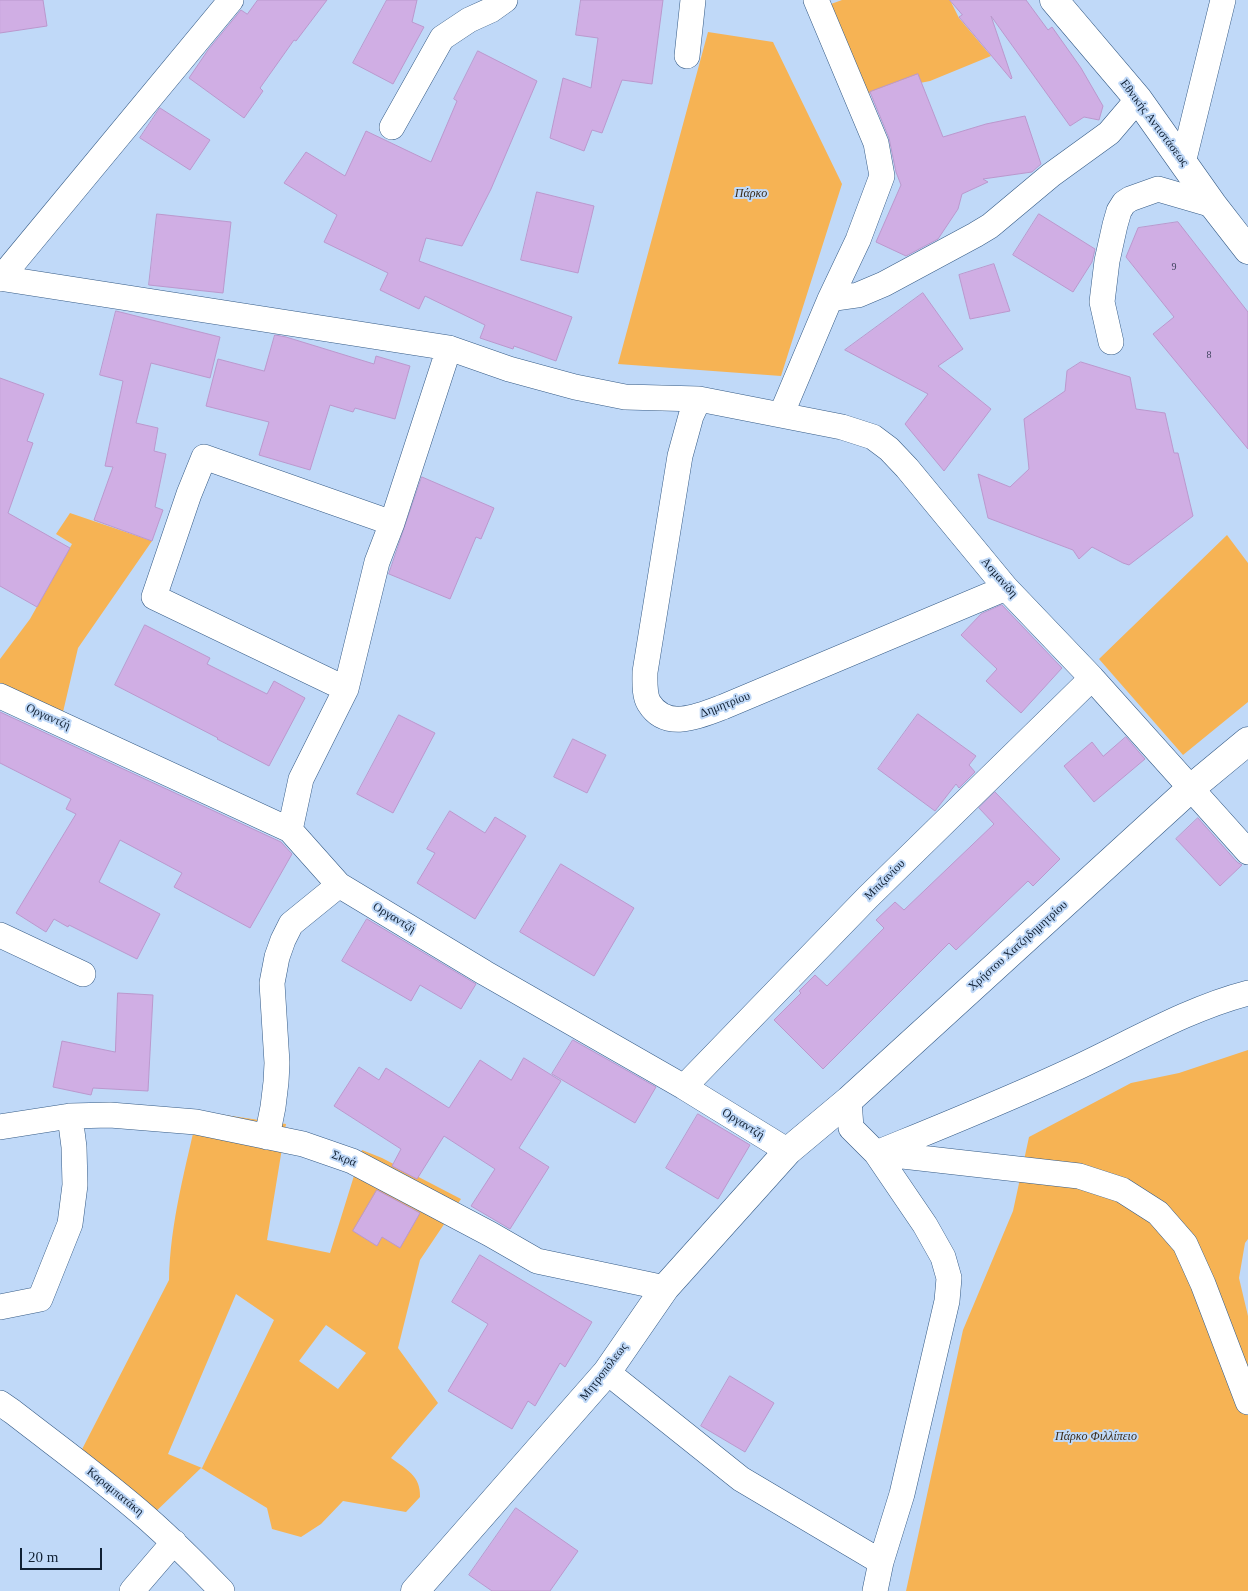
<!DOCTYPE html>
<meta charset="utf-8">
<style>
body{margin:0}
#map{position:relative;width:1248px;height:1591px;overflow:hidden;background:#c0d9f8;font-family:Georgia,serif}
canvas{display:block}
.scale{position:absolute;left:20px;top:1548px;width:82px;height:22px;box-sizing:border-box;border:2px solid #102033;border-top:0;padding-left:6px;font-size:15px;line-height:18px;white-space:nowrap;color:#102033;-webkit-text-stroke:4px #c0d9f8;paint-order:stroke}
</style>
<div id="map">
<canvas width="1248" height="1591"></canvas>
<div class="scale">20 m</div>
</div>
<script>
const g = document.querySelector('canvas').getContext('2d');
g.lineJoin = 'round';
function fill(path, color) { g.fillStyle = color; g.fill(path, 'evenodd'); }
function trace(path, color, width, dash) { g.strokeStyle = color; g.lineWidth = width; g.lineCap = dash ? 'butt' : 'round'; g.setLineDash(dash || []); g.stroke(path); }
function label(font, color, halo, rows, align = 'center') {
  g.font = font + ' Georgia,serif'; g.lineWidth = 4; g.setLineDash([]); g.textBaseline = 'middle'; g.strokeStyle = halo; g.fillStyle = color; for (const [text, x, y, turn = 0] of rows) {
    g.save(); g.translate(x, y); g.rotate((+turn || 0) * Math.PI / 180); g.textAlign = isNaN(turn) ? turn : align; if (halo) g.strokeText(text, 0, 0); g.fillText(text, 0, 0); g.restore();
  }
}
const green = new Path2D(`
 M 842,0 L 950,0 L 959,18 L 991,56 L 930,81 L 865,94 L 831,4 Z
 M 708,32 L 773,42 L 842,184 L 781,376 L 618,364 Z
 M 70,513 L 152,541 L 78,648 L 63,712 L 0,683 L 0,659 L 30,619 L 72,544 L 56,534 Z
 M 1227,535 L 1248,563 L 1248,702 L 1183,755 L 1099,659 Z
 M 1248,1050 L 1248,1239 L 1245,1243 L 1239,1278 L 1248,1316 L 1248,1591 L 906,1591 L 963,1330 L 1013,1211 L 1029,1137 L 1131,1083 L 1179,1073 Z
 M 198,1111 L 286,1124 L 267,1240 L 330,1253 L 362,1150 L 382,1158 L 461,1199 L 420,1260 L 398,1348 L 438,1403 L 391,1458 C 406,1469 421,1476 420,1497 L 406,1512 L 343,1501 L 321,1524 L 301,1537 L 272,1529 L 267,1508 L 201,1468 L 148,1519 L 76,1461 L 169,1280 C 170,1222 186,1167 198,1111 ZM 236,1294 L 274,1320 L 202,1468 L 168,1454 ZM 326,1325 L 366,1353 L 338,1389 L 299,1361 Z`);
const building = new Path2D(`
 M 0,0 L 43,0 L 47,26 L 0,33 Z
 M 258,0 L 327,0 L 296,41 L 294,40 L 260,88 L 263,91 L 244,118 L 189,78 L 208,50 L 241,10 L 247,14 Z
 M 387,0 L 417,0 L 412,22 L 424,27 L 393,84 L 353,63 Z
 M 581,0 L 663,0 L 652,84 L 622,80 L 602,133 L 592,130 L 584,151 L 550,138 L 563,78 L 591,88 L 598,38 L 576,35 Z
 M 950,0 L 1026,0 L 1048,30 L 1052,27 L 1081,68 L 1103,106 L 1099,120 L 1084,117 L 1070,126 L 991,16 L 1012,78 L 1011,79 L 959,17 L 962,15 Z
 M 478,51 L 537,81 L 491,189 L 462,246 L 426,238 L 419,261 L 572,317 L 556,361 L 514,346 L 513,349 L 480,338 L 485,325 L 425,296 L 419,309 L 380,290 L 388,273 L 324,242 L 337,215 L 284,183 L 306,152 L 345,176 L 366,131 L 431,162 L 457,101 L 454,99 Z
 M 918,74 L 943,137 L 986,124 L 1025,116 L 1041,164 L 1032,172 L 983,179 L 988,182 L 962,194 L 958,209 L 938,239 L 906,256 L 876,242 L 901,185 L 896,172 L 889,138 L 870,92 Z
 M 160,108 L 210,140 L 190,170 L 140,138 Z
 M 537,192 L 594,206 L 578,273 L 521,260 Z
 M 157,214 L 231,222 L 223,293 L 149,285 Z
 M 1039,214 L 1095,249 L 1092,262 L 1073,292 L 1013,255 Z
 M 1178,222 L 1248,312 L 1248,449 L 1153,334 L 1174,317 L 1126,257 L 1138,228 Z
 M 994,264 L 1010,311 L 970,319 L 959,275 Z
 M 923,293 L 963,349 L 938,366 L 991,409 L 944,471 L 905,424 L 928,394 L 845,350 Z
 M 116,311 L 220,337 L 210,378 L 151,363 L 136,423 L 158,428 L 154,451 L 166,454 L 155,507 L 163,510 L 152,541 L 94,520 L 113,467 L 105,466 L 123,381 L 100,375 Z
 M 275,335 L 286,337 L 374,364 L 376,356 L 410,366 L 395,419 L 355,408 L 353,412 L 330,405 L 310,470 L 259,455 L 269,422 L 206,406 L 218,359 L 264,371 Z
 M 1081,362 L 1130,377 L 1136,409 L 1165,413 L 1174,453 L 1178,453 L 1193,516 L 1129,565 L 1123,563 L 1092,547 L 1079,559 L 1073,550 L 988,518 L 978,474 L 1010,487 L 1029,469 L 1024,419 L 1065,391 L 1067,371 Z
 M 0,378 L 44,394 L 27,441 L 33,443 L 8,513 L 70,548 L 37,607 L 0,586 Z
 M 422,477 L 494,508 L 481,539 L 476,537 L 450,599 L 389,574 Z
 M 1002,605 L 1062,668 L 1021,713 L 986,681 L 997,669 L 961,635 L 981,614 Z
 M 145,625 L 210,658 L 207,664 L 267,694 L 274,681 L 305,698 L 269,766 L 217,739 L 218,738 L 115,685 Z
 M 0,712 L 281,842 L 292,854 L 250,928 L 174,887 L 182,873 L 120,840 L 99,882 L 160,914 L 137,959 L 69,925 L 68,927 L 54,919 L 46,932 L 16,913 L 76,814 L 66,809 L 71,799 L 0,763 Z
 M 918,714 L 976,756 L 969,765 L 975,772 L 959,788 L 956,784 L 935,811 L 878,769 Z
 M 399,715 L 435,733 L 393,813 L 357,794 Z
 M 1126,737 L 1145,759 L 1094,802 L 1064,766 L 1092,742 L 1103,756 Z
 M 573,739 L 606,755 L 587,793 L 554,777 Z
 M 995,792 L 1060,859 L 1033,886 L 1028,881 L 956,950 L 949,943 L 823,1069 L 774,1020 L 801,993 L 799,991 L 815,975 L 827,986 L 884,928 L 876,920 L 895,902 L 904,910 L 994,824 L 979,808 Z
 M 450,811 L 485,833 L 495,817 L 526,836 L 475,919 L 417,883 L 435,853 L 427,849 Z
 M 1198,818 L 1237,862 L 1242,865 L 1220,886 L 1176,839 Z
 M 561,864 L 634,908 L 594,976 L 520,932 Z
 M 367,919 L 476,984 L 461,1009 L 420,985 L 411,1001 L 342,961 Z
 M 118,993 L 153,995 L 148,1091 L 93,1088 L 91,1095 L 53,1087 L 62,1041 L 115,1052 Z
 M 573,1040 L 656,1087 L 635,1123 L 552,1074 Z
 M 524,1058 L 561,1081 L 519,1148 L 549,1167 L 510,1229 L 471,1206 L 495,1169 L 444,1136 L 417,1179 L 392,1166 L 401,1149 L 334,1106 L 359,1067 L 379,1080 L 386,1068 L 449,1108 L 480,1060 L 511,1080 Z
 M 698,1114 L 750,1145 L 718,1199 L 666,1168 Z
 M 377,1190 L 420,1213 L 400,1248 L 382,1237 L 377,1246 L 353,1231 Z
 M 480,1255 L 592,1322 L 565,1367 L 560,1363 L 535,1406 L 528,1401 L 512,1429 L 448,1391 L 488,1324 L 452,1302 Z
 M 730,1376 L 774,1403 L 745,1452 L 701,1426 Z
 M 516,1508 L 578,1551 L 550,1591 L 492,1591 L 469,1575 Z`);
const street = new Path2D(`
 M 687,56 L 693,0
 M 392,127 L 442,38 L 469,20 L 491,10 L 505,0
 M 1183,163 L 1223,0
 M 0,278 L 449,348 L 509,369 L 575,387 L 625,397 L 699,399 L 842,427 L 873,437 L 889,449 L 907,468 L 1006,588 L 1092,678 L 1248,852
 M 0,279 L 231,0
 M 830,299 L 858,295 L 884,284 L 975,235 L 990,226 L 1051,175 L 1109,133 L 1138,99
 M 1111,342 L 1102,302 L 1107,261 L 1115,225 L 1119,211 L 1124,203 L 1130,199 L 1158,189 L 1213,205
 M 699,399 L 691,416 L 680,456 L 645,672 C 645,681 644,695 649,703 C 666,731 700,716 723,707 L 1006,588
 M 781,415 L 830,299 L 858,240 L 882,176 L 876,143 L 816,0
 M 346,689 L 154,597 L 189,494 L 204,457 L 392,523
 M 0,696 L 290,830 L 339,885 L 485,973 L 684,1087 L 788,1151
 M 290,830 L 301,779 L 346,689 L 377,562 L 392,523 L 449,348
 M 0,935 L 83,974
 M 684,1087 L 868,897 L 1092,678
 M 849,1100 L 851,1128 L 876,1153 L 925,1225 L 943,1257 L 949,1278 L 947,1301 L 902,1494 L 881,1562 L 875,1591
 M 0,1127 L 70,1116 L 110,1115 L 196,1122 L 303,1144 L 352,1161 L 490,1234 L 537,1261 L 665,1288
 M 267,1137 L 273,1107 L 276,1082 L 277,1063 L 272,983 L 277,957 L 283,940 L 291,924 L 339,885
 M 879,1152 C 945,1125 1010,1099 1074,1069 C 1130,1043 1189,1008 1248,993
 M 876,1153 L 1079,1176 L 1122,1190 L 1158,1213 L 1185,1244 L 1203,1284 L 1248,1402
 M 0,1307 L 40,1299 L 70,1224 L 75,1185 L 74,1147 L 70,1116
 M 607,1372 L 741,1479 L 881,1562
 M 0,1403 L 13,1412 C 58,1447 105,1481 148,1519 C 174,1542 198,1566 222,1591
 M 132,1591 L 174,1542`);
const secondary = new Path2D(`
 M 1054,0 L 1138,99 L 1213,205 L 1248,250
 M 415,1591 L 607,1372 L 665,1288 L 788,1151 L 849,1100 L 1190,789 L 1248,741`);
const numberNames = [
 ["9",1174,267],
 ["8",1209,355]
];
const streetNames = [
 ["Εθνικής Αντιστάσεως",1154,123,53],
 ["Ασμανίδη",999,578,49],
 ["Δημητρίου",725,705,-21],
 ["Οργαντζή",48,717,24],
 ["Μπιζανίου",885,880,-45],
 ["Οργαντζή",394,918,31],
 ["Χρήστου Χατζηδημητρίου",1018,946,-42],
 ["Οργαντζή",743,1124,32],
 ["Σκρά",344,1159,21],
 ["Μητροπόλεως",604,1372,-52],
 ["Καραμπατάκη",115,1492,39]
];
const parkNames = [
 ["Πάρκο",751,194],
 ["Πάρκο Φιλλίπειο",1096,1437]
];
fill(green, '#f6b354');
fill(building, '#d0aee4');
trace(building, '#ba98cd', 1);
trace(street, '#355b86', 26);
trace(secondary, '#355b86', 29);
trace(street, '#fff', 25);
trace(secondary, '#fff', 28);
label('10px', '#40445f', null, numberNames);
label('12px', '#102033', '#c0d9f8', streetNames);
label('italic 12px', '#3a2b19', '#c0d9f8', parkNames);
</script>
